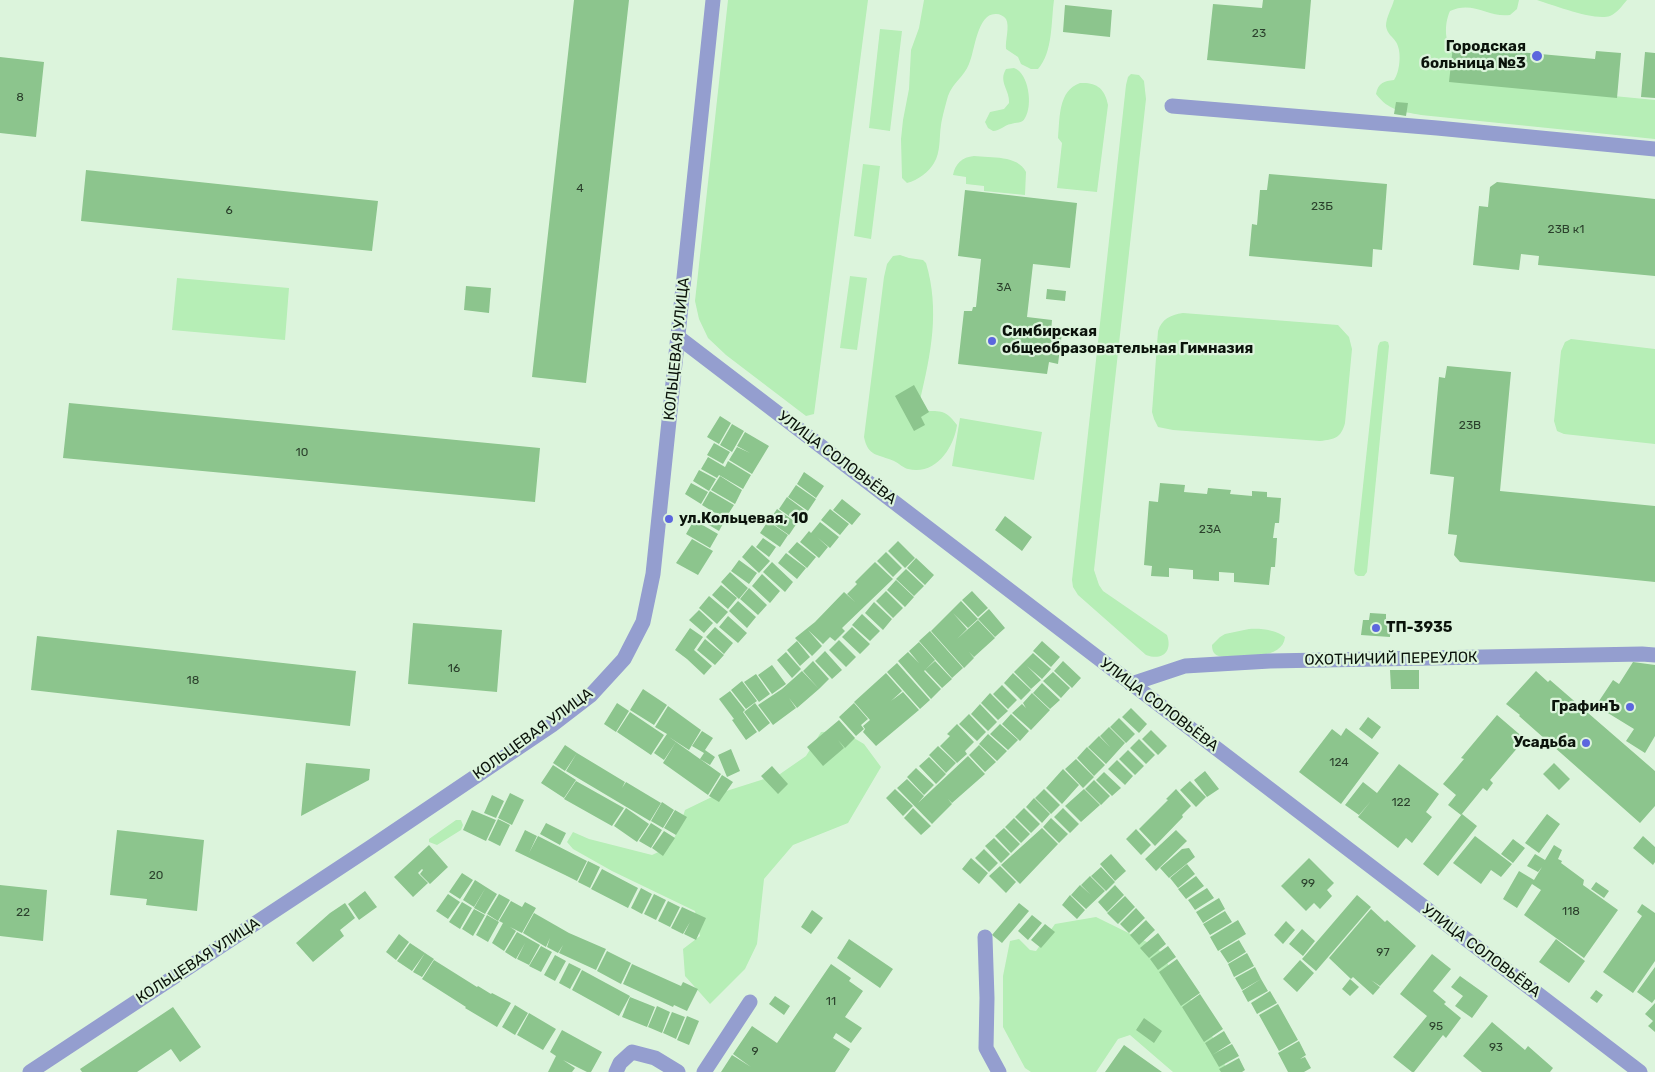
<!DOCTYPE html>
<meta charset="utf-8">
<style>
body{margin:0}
canvas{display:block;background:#dcf4dc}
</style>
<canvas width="1655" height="1072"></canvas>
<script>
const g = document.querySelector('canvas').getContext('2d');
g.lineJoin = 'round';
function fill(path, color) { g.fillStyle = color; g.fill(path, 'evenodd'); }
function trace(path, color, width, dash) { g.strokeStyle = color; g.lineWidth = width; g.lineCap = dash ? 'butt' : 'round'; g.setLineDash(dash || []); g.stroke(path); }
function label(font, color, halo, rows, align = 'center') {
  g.font = font + ' Rubik,sans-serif'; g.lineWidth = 4.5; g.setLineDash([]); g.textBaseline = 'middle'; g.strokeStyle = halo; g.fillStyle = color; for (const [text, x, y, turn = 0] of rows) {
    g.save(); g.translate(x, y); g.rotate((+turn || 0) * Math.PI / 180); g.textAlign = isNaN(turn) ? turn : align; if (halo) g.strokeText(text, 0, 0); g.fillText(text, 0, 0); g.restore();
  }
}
const green = new Path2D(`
 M 728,0 L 868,0 L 814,414 L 806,416 L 726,355 L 708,338 L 699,319 L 695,301 Z
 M 924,0 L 1054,0 C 1051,22 1053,52 1038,69 L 1031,69 L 1021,64 L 1018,57 L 1006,49 C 1005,41 1010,26 1006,19 C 1004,16 1000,14 996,14 C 977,13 975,51 969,64 C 964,77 953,82 948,96 C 946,103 942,118 941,125 C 939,137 941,152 934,163 C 929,172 918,180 907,183 L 902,178 L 901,139 L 903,120 L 909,89 L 911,50 L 919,28 Z
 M 1394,0 L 1519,0 L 1517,9 L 1510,15 C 1489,18 1473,0 1450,11 C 1444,24 1444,44 1455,54 L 1593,94 L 1655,100 L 1655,139 L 1421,115 C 1401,111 1389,111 1376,94 C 1378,83 1384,81 1394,80 C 1400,72 1402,51 1396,42 C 1393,37 1387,34 1386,26 C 1386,17 1392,8 1394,0 Z
 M 1537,0 L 1627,0 C 1622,6 1617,13 1610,16 C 1594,21 1553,5 1537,0 Z
 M 880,29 L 902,31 L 890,131 L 869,128 Z
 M 1014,68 C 1029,73 1033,106 1025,118 C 1022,124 1016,122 1011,124 C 1004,125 1000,131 993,131 L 988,128 L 985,122 L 990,112 L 1004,109 L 1009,103 C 1010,90 998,82 1006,69 Z
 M 1131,74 L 1139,75 L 1144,81 L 1146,99 L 1094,570 L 1099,585 L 1103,591 L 1167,635 C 1173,652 1162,661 1146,655 L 1078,595 L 1073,587 L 1072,580 L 1126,85 L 1128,77 Z
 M 1080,83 C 1096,82 1105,88 1108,105 L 1097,192 L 1057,188 L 1062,143 L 1058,138 C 1060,117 1058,91 1080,83 Z
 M 974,156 C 991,158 1018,155 1026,172 L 1025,195 L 984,191 L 984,186 L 966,184 L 966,177 L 953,175 C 955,164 962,157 974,156 Z
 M 863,164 L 880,166 L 871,239 L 854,236 Z
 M 900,255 L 909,258 L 923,260 L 926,263 C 940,310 931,354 920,400 C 928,416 928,409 942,412 C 949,414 953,420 957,425 C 954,448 935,476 908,469 C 903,468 899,463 894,461 C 878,454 868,457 864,437 L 884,277 L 887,264 L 893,256 Z
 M 850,276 L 867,278 L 857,350 L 840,348 Z
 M 177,278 L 289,288 L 285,340 L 172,330 Z
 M 1183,313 L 1338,325 L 1349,337 L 1352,349 L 1345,423 C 1341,438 1335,439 1320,441 L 1173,430 L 1158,427 L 1154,419 L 1152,412 L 1158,331 C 1162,319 1170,315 1183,313 Z
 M 1571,339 L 1655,349 L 1655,444 L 1564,434 L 1557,431 L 1554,421 L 1561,351 L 1565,342 Z
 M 1385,341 L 1388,342 L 1389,346 L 1367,572 L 1364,576 L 1358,576 L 1355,574 L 1354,570 L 1378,346 L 1380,342 Z
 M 960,418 L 1042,432 L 1034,480 L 952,466 Z
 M 1249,629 C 1261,628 1276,630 1285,637 C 1283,660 1242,656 1224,657 C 1216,656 1212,654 1212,645 L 1220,637 L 1225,634 Z
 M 842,731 L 864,744 L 881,767 L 848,823 L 793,845 L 764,879 L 757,944 L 745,969 L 710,1004 L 685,976 L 683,949 L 700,936 L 695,911 L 612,871 L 573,849 L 567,842 L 573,832 L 589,839 L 652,855 L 669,847 L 678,831 L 685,810 L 720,793 L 780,774 L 806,756 L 821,732 Z
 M 456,820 L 461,820 L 463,825 L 461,830 L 437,845 L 429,842 L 429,839 Z
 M 1096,917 L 1157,947 L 1209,1029 L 1228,1072 L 1173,1072 L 1130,1035 L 1118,1039 L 1096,1072 L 1031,1072 L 1025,1068 L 1003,1027 L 1003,976 L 1010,941 L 1019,939 L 1030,950 L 1036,951 L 1055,924 Z`);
const building = new Path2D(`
 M 574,0 L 629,0 L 586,383 L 532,377 Z
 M 1263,0 L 1311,0 L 1305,69 L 1207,60 L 1213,4 L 1262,8 Z
 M 1065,5 L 1112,10 L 1110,37 L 1063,32 Z
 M 1453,46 L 1595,59 L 1596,51 L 1621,53 L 1617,98 L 1449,82 Z
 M 1645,52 L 1655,53 L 1655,98 L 1641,97 Z
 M 0,57 L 44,62 L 36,137 L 0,133 Z
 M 1396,102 L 1408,103 L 1406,116 L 1394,114 Z
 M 86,170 L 378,201 L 372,251 L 81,221 Z
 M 1269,174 L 1387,184 L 1382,250 L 1373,249 L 1372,267 L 1249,256 L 1252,224 L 1257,225 L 1260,190 L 1267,190 Z
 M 1497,182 L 1655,199 L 1655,276 L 1538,265 L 1539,256 L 1521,254 L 1519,270 L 1473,265 L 1479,206 L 1488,207 L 1490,187 Z
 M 965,190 L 1077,203 L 1070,268 L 1033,264 L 1027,317 L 1052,320 L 1051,332 L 1062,333 L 1058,364 L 1049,362 L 1047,374 L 958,364 L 964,311 L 972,311 L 973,307 L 976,307 L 981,259 L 958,256 Z
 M 466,286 L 491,288 L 489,313 L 464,310 Z
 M 1047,289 L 1066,291 L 1065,301 L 1046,299 Z
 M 1447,366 L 1511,372 L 1500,491 L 1655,506 L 1655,582 L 1460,562 L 1454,555 L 1457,535 L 1448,534 L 1454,477 L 1430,474 L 1439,377 L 1445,378 Z
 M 914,385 L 929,412 L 921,417 L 925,425 L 914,431 L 895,396 Z
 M 69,403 L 540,448 L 535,502 L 63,458 Z
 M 720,416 L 731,423 L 719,444 L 707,437 Z
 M 732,424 L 744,431 L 732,452 L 720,445 Z
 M 745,432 L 769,446 L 752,474 L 729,460 L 737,447 L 750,453 L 737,446 Z
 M 714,443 L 730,452 L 723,464 L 707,455 Z
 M 708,457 L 725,467 L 728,461 L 751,475 L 743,489 L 719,475 L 717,478 L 701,469 Z
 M 699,470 L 716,479 L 709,491 L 693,481 Z
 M 804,472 L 824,486 L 816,498 L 797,484 Z
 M 720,476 L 742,490 L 735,504 L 711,490 Z
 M 691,483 L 708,492 L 701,504 L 685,494 Z
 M 1160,483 L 1185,485 L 1184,492 L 1207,494 L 1208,488 L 1231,490 L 1230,494 L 1252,496 L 1252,491 L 1267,492 L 1267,497 L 1281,498 L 1279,523 L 1275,523 L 1273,538 L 1277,538 L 1275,567 L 1271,567 L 1269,585 L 1234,582 L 1234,573 L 1219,572 L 1219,581 L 1193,579 L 1193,570 L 1169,568 L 1169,577 L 1151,576 L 1152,566 L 1144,565 L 1149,501 L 1158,502 Z
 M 796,485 L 816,499 L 808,511 L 788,497 Z
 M 710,491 L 734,505 L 725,519 L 702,505 Z
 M 787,497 L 807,512 L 799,523 L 779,509 Z
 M 842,499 L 861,514 L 852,525 L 833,510 Z
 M 777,509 L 797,523 L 789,535 L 769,521 Z
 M 830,509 L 849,524 L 840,535 L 821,520 Z
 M 708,510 L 725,520 L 719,531 L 702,521 Z
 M 1005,516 L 1032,537 L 1022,551 L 995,530 Z
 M 694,520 L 718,534 L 710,548 L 686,534 Z
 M 768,521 L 788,535 L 780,547 L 760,533 Z
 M 820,522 L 839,537 L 830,548 L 817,537 L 828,547 L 819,558 L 800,542 L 809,531 L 811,533 Z
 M 763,538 L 776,547 L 769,557 L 756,547 Z
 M 692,539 L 713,551 L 698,575 L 676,563 Z
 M 898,541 L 915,558 L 905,568 L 888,551 Z
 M 797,542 L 816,557 L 807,568 L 788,552 Z
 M 752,545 L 770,561 L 759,573 L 742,557 Z
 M 886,552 L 902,568 L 893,577 L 877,561 Z
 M 786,553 L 806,568 L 797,579 L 778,563 Z
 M 916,558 L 934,575 L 925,585 L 907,568 Z
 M 739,560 L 757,573 L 749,584 L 731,571 Z
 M 772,562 L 793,582 L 785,592 L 763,572 Z
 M 875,562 L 893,579 L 842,628 L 845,631 L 835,641 L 830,637 L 823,644 L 808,630 L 822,646 L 812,656 L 795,638 L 815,622 L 844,592 L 855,602 L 847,594 L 857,584 L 855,582 Z
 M 906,569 L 924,586 L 914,596 L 896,579 Z
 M 730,572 L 748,588 L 739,599 L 721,582 Z
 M 762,574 L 780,591 L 770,603 L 752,586 Z
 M 896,580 L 914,597 L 905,607 L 887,590 Z
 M 721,585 L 737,598 L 728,609 L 712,595 Z
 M 749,588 L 767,605 L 758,615 L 740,599 Z
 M 886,591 L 903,608 L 893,618 L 876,601 Z
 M 972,591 L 988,608 L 978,617 L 962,600 Z
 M 709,596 L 728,612 L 717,624 L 699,608 Z
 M 738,601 L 756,617 L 747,628 L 729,611 Z
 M 961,601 L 978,619 L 968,628 L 953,613 L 967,629 L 957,639 L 978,620 L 995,638 L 974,657 L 969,652 L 974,658 L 964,668 L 931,631 Z
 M 874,602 L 892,619 L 883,630 L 865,613 Z
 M 989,609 L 1005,628 L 995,637 L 978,619 Z
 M 699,610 L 713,623 L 704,633 L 689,620 Z
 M 1370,613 L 1386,614 L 1386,622 L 1391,622 L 1390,637 L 1361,635 L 1363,620 L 1369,620 Z
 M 862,614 L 880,631 L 870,641 L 852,625 Z
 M 728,616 L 747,633 L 738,643 L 719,627 Z
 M 413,623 L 502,630 L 497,692 L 408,684 Z
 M 715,627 L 733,643 L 724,654 L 706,637 Z
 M 852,627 L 870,644 L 860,654 L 842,637 Z
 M 690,628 L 703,637 L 694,650 L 712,666 L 704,675 L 687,659 L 675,650 Z
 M 930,631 L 963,668 L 952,678 L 919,641 Z
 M 37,636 L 356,671 L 350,726 L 31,690 Z
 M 705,639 L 724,655 L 715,665 L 697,650 Z
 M 839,640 L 856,657 L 846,667 L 829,650 Z
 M 797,641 L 810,657 L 800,666 L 787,650 Z
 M 1042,641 L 1060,657 L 1051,667 L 1033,651 Z
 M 919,642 L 935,660 L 924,671 L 941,689 L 931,699 L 898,661 L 908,652 L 919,663 L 909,651 Z
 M 825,651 L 842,670 L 832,679 L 815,661 Z
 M 786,652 L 801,669 L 792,678 L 777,660 Z
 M 1033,653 L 1051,669 L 1042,679 L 1027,666 L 1041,680 L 1031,689 L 1014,672 Z
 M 813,661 L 829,679 L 819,689 L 803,671 Z
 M 935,661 L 952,679 L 942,688 L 925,670 Z
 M 1063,661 L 1081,678 L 1072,688 L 1054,671 Z
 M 1633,662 L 1655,665 L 1655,736 L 1645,753 L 1626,741 L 1634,729 L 1603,710 L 1606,705 L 1599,701 L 1613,680 L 1619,684 Z
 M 897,663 L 930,700 L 920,709 L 887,672 Z
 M 772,665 L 786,684 L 772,694 L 758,675 Z
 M 1390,670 L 1419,670 L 1419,689 L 1391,689 Z
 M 802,671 L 819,689 L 797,708 L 789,698 L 796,708 L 773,725 L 758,705 L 782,689 Z
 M 1536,671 L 1548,682 L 1550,680 L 1655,771 L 1655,806 L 1640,823 L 1519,716 L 1520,715 L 1506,704 Z
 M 1053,672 L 1070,688 L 1061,698 L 1043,681 Z
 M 886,673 L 902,691 L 891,701 L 903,692 L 919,710 L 876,746 L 863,732 L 865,729 L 863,726 L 870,720 L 854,702 Z
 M 1013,673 L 1031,690 L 1021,700 L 1004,683 Z
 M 756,674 L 770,694 L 759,702 L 744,682 Z
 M 742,681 L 757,701 L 746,709 L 731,690 Z
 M 1042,683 L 1060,700 L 1050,709 L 1033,693 Z
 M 1002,685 L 1017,700 L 1008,709 L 993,694 Z
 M 643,689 L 655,697 L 645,712 L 655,697 L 667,705 L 654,725 L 630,710 Z
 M 730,691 L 745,710 L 743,712 L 757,732 L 746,740 L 732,720 L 734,719 L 719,699 Z
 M 990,693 L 1008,711 L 998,720 L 981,703 Z
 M 1032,693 L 1050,710 L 1031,730 L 1012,713 L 1022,704 L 1026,708 L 1023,703 Z
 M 617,703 L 629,711 L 616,732 L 604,724 Z
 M 755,703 L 770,723 L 759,732 L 744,712 Z
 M 854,703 L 868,719 L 861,725 L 864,729 L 856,736 L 839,717 Z
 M 980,704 L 997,722 L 988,731 L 971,714 Z
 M 668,706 L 701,730 L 689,750 L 669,737 L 676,742 L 664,760 L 654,753 L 667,734 L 655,727 Z
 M 1131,708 L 1147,724 L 1139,733 L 1122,717 Z
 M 630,712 L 664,735 L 651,755 L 617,732 Z
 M 969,714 L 986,732 L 977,741 L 959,724 Z
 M 1011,714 L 1029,731 L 1020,741 L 1002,724 Z
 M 1497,715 L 1525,739 L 1490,780 L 1493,783 L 1487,791 L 1483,788 L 1461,815 L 1448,805 L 1456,795 L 1443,784 L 1464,759 L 1461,758 Z
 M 1368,717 L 1381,727 L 1372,739 L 1359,729 Z
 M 1119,718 L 1135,734 L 1126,743 L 1110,727 Z
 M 839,720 L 855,738 L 845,748 L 838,740 L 844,748 L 823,766 L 807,747 Z
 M 957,724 L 974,742 L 965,751 L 967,754 L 957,763 L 940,746 L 950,736 L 947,734 Z
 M 1000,724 L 1018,740 L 1008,750 L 990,734 Z
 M 1109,727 L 1125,743 L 1106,764 L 1088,747 L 1099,736 L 1110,747 L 1100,736 Z
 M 1346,728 L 1379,753 L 1341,804 L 1299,772 L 1332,729 L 1341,736 Z
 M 1151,730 L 1167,746 L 1158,755 L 1142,739 Z
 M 702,731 L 713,738 L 705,750 L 715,757 L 710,765 L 700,759 L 704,753 L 692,746 Z
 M 988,734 L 1007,751 L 997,761 L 979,744 Z
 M 1139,739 L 1155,755 L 1146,764 L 1130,748 Z
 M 676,742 L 721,774 L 708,795 L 663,763 Z
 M 565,745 L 577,753 L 565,771 L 553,763 Z
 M 979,745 L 996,762 L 985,772 L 969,755 Z
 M 938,746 L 956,763 L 946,773 L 929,755 Z
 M 1087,747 L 1105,765 L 1094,776 L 1077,758 Z
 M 731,749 L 740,771 L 727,777 L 718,755 Z
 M 1128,750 L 1144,766 L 1135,775 L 1119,759 Z
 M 577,753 L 625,782 L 622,788 L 626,782 L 661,803 L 650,821 L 566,771 Z
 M 968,756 L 985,774 L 952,803 L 948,799 L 952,804 L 932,824 L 897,788 L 907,779 L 924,796 L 918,803 Z
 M 929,757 L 946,774 L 936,784 L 919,766 Z
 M 1076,759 L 1094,777 L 1083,788 L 1065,769 Z
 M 1117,760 L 1133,776 L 1125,785 L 1108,769 Z
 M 306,763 L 370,769 L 369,780 L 301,816 Z
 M 1554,763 L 1570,779 L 1559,790 L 1543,774 Z
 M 1399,764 L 1439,794 L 1426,812 L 1432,817 L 1412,843 L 1406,838 L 1398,848 L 1358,817 L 1371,801 L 1359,815 L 1345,805 L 1363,782 L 1377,793 Z
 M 553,765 L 576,780 L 564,798 L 541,783 Z
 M 772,766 L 788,784 L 778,794 L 761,776 Z
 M 916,768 L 934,785 L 924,795 L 907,777 Z
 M 1063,769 L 1079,785 L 1062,804 L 1046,788 Z
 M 1205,771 L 1219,789 L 1207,797 L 1194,780 Z
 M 1104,772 L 1121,788 L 1112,796 L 1096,780 Z
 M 722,775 L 733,782 L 719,802 L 709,796 Z
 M 1094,780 L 1110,796 L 1101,805 L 1085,789 Z
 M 576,781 L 624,808 L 612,826 L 564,799 Z
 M 1190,781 L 1206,797 L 1196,807 L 1180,790 Z
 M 895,789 L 913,806 L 903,816 L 886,798 Z
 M 1044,789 L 1060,805 L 1051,814 L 1035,798 Z
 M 1084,789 L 1100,805 L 1081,822 L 1065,806 Z
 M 1176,789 L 1191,806 L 1182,815 L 1183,817 L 1155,846 L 1139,829 L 1168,800 L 1166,799 Z
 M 510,793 L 524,800 L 512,825 L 498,818 Z
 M 492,795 L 504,801 L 496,818 L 484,813 Z
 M 1034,798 L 1050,814 L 1042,823 L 1026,807 Z
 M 662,802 L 674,810 L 663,828 L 651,821 Z
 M 626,808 L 649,824 L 637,842 L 614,826 Z
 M 913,808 L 931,826 L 921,835 L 904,818 Z
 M 1024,808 L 1040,824 L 1031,833 L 1015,817 Z
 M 1063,808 L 1079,824 L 1070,833 L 1054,817 Z
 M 472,810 L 496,820 L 486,841 L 463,830 Z
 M 675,810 L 687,817 L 676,835 L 664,828 Z
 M 1462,814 L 1477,826 L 1438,876 L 1423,864 Z
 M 1547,814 L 1560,824 L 1539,853 L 1525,843 Z
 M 1014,818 L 1030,834 L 1021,843 L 1005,827 Z
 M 1051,818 L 1068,834 L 1059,843 L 1043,827 Z
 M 498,819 L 510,825 L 500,846 L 488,840 Z
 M 546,823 L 566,833 L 560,845 L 540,834 Z
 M 651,823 L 662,830 L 651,848 L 639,841 Z
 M 1004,828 L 1020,844 L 1011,853 L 995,836 Z
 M 1042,828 L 1058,844 L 1020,884 L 1001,865 Z
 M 1136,829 L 1151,845 L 1141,855 L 1126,839 Z
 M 117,830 L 204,840 L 197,911 L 146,905 L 147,899 L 110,895 Z
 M 525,830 L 537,836 L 529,853 L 538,836 L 587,861 L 577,881 L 565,875 L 570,865 L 565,875 L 515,851 Z
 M 1176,830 L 1187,841 L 1156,871 L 1145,859 Z
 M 664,831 L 675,838 L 663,856 L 652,848 Z
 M 1475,836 L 1512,864 L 1501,877 L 1491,870 L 1481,884 L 1453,863 Z
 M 1643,836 L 1655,847 L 1655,862 L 1653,865 L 1633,848 Z
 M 994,838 L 1010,854 L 1001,863 L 985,846 Z
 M 1513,839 L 1525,848 L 1513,863 L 1501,854 Z
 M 429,845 L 448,867 L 430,884 L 420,874 L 423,870 L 422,869 L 418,873 L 428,883 L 413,897 L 394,877 Z
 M 1554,845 L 1562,850 L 1558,859 L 1562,861 L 1561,863 L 1584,880 L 1583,885 L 1618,910 L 1584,958 L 1524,915 L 1541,890 L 1532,884 L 1517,908 L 1503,899 L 1519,871 L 1534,880 L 1542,867 L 1538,872 L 1527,866 L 1535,854 L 1545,860 Z
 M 1189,848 L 1195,857 L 1169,878 L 1160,868 L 1182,849 Z
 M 984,849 L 998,863 L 989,872 L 975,858 Z
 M 1111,854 L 1126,871 L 1115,881 L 1100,864 Z
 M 971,858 L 988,873 L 979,884 L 962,869 Z
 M 1309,858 L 1334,883 L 1327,890 L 1332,896 L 1320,909 L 1314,903 L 1306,911 L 1281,886 Z
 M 588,861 L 600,867 L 590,888 L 578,882 Z
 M 1187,864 L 1195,874 L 1178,888 L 1170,878 Z
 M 1000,866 L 1016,882 L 1006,893 L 989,876 Z
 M 1101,867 L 1115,882 L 1106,891 L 1091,876 Z
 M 602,869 L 638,888 L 628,908 L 591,889 Z
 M 462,873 L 473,880 L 460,899 L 449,892 Z
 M 1090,876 L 1105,891 L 1086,909 L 1071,895 L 1080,885 L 1091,895 L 1081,885 Z
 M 1196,876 L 1204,886 L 1186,899 L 1178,889 Z
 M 475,880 L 486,887 L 474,907 L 463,900 Z
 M 1596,882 L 1609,891 L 1604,898 L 1591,889 Z
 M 0,885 L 47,890 L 43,941 L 0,936 Z
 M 1115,885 L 1124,895 L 1107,912 L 1098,902 Z
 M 486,887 L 497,894 L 485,914 L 474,908 Z
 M 641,888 L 652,894 L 642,914 L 631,908 Z
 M 1207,888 L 1214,898 L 1195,910 L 1188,900 Z
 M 365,891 L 377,907 L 359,920 L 348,904 Z
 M 448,894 L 460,902 L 448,919 L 436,911 Z
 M 499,894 L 510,900 L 498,921 L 487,914 Z
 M 654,894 L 666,900 L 656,920 L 644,914 Z
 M 1070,895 L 1085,910 L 1077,919 L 1062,905 Z
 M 1357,895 L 1371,907 L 1316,971 L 1302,959 Z
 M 1125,896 L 1135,907 L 1118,924 L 1107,913 Z
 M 1219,898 L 1225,909 L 1203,923 L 1196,912 Z
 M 511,901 L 522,907 L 525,902 L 536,908 L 522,933 L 510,927 L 516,931 L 504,951 L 492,943 L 503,923 L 499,921 Z
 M 668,901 L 680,907 L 670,927 L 658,921 Z
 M 462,902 L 472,908 L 460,929 L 449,922 Z
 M 345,903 L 355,918 L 340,930 L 344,936 L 313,962 L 296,943 L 330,913 Z
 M 1019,903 L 1029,911 L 1002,943 L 992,935 Z
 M 1642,904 L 1655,913 L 1655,961 L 1633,993 L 1603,972 L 1642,916 L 1637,912 Z
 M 682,907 L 706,918 L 696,940 L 684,934 L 690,922 L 683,934 L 671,928 Z
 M 1136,908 L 1145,918 L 1129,933 L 1120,924 Z
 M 474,909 L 485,915 L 473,936 L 462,929 Z
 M 1371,909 L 1385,922 L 1387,920 L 1416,946 L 1380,986 L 1371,980 L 1380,987 L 1373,995 L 1353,977 L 1351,979 L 1329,958 Z
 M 812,910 L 823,918 L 811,934 L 801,927 Z
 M 1225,911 L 1232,922 L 1210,935 L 1203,924 Z
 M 534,913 L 569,933 L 606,949 L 596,970 L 559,953 L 563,945 L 558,953 L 547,947 L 550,938 L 546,947 L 523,933 Z
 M 487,915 L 499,922 L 488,942 L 476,935 Z
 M 1032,915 L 1042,923 L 1028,940 L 1018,931 Z
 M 1146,920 L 1155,930 L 1139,945 L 1130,935 Z
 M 1238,920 L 1246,934 L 1218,951 L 1210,937 Z
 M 1286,921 L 1295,930 L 1283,944 L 1274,935 Z
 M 1045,924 L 1055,932 L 1041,948 L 1031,940 Z
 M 1302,929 L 1315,941 L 1303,956 L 1289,944 Z
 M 517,932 L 540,945 L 529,965 L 517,959 L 525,943 L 516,959 L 505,952 Z
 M 1158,933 L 1166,944 L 1149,958 L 1140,948 Z
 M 399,934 L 409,942 L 396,960 L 386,952 Z
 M 849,939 L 893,969 L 880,988 L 837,958 Z
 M 1556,939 L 1585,961 L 1569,983 L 1539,962 Z
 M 1239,940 L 1246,952 L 1228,963 L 1220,951 Z
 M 410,943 L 425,953 L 412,971 L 397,961 Z
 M 541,946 L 552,952 L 541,972 L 529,966 Z
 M 1168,946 L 1176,957 L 1158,970 L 1150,959 Z
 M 607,951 L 631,963 L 621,984 L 597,971 Z
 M 425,953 L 434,959 L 422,977 L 413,972 Z
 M 1247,953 L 1254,966 L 1234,977 L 1228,964 Z
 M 1432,954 L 1451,969 L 1433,991 L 1446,1002 L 1444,1004 L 1461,1018 L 1446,1038 L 1443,1035 L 1414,1072 L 1412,1072 L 1393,1057 L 1427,1016 L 1400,994 Z
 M 555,955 L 566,961 L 555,981 L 544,975 Z
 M 1177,959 L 1200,993 L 1181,1006 L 1159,972 Z
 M 434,960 L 477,987 L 478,986 L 491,994 L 492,993 L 511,1003 L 497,1027 L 465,1008 L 466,1007 L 422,979 Z
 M 1300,960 L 1314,973 L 1297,992 L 1283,979 Z
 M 569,963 L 581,969 L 570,989 L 559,983 Z
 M 632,964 L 681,986 L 683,982 L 698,989 L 687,1011 L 674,1005 L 673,1007 L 623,984 Z
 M 831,964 L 851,978 L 849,981 L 863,991 L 845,1017 L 862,1028 L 851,1043 L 836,1033 L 833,1038 L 850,1049 L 835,1072 L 721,1072 L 732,1055 L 751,1067 L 733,1054 L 752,1026 L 777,1043 Z
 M 1255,967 L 1261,979 L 1242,990 L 1235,978 Z
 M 1655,967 L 1655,999 L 1652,1003 L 1637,992 Z
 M 582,970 L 630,996 L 619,1016 L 572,990 Z
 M 1460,976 L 1488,996 L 1472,1018 L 1455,1006 L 1463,996 L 1451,987 Z
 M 1261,979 L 1268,991 L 1248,1002 L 1242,991 Z
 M 1350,979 L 1359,987 L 1350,996 L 1342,989 Z
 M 1596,990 L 1603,995 L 1597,1003 L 1590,998 Z
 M 1270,991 L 1277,1003 L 1257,1014 L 1251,1003 Z
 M 1200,994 L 1223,1029 L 1204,1042 L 1182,1007 Z
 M 775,996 L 790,1006 L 784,1015 L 769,1004 Z
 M 630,997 L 655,1007 L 647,1027 L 622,1017 Z
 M 1655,1003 L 1655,1032 L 1648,1026 L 1653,1021 L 1645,1014 Z
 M 1278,1004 L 1298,1040 L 1279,1051 L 1259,1015 Z
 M 515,1005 L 528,1013 L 515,1035 L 502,1027 Z
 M 657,1006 L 670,1012 L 662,1033 L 648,1027 Z
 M 173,1007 L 201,1047 L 180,1062 L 171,1049 L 137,1072 L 82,1072 L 80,1069 Z
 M 672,1012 L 685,1017 L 676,1039 L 663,1033 Z
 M 529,1013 L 556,1029 L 543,1050 L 517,1035 Z
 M 687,1016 L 699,1021 L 689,1045 L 677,1040 Z
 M 1144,1018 L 1162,1031 L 1154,1043 L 1136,1030 Z
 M 1492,1022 L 1525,1050 L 1528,1046 L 1553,1068 L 1550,1072 L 1482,1072 L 1463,1056 Z
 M 562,1030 L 602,1052 L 591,1072 L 587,1072 L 563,1060 L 575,1068 L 572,1072 L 548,1072 L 556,1056 L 550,1052 Z
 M 1224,1031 L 1231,1043 L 1212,1055 L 1205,1043 Z
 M 1299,1041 L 1306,1055 L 1300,1059 L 1305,1057 L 1311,1068 L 1304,1072 L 1288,1072 L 1278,1053 Z
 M 1232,1044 L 1239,1056 L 1219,1067 L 1212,1055 Z
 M 1124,1045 L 1162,1072 L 1105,1072 Z
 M 1239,1058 L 1245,1070 L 1242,1072 L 1221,1072 L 1219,1069 Z`);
const minor = new Path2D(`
 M 1172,106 L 1437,128 L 1655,149
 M 678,337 L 1640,1072
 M 1131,684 L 1185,666 L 1270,661 L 1642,654 L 1655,655
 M 985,937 L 987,998 L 986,1048 L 999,1072
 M 30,1072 L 371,847 L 552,725 L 591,695 L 624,659 L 643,622 L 653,574 L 713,0
 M 616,1072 L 620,1063 L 632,1052 L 655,1058 L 678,1072
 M 704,1072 L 750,1002`);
const markers = [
 [1537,56,6,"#5c66de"],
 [992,341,5,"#5c66de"],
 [669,519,5,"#5c66de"],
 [1376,628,5,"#5c66de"],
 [1630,707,5,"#5c66de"],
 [1586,743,5,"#5c66de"]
];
const numberNames = [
 ["23",1259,34],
 ["8",20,98],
 ["4",580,189],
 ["23Б",1322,207],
 ["6",229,211],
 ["23В к1",1566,230],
 ["3А",1004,288],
 ["23В",1470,426],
 ["10",302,453],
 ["23А",1210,530],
 ["16",454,669],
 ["18",193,681],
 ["124",1339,763],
 ["122",1401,803],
 ["20",156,876],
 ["99",1308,884],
 ["118",1571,912],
 ["22",23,913],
 ["97",1383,953],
 ["11",831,1002],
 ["95",1436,1027],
 ["93",1496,1048],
 ["9",755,1052]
];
const poiNames = [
 ["Городская",1526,47],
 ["больница №3",1526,64],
 ["Симбирская",1002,332,"left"],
 ["общеобразовательная Гимназия",1002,349,"left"],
 ["ул.Кольцевая, 10",679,519,"left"],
 ["ТП-3935",1386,628,"left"],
 ["ГрафинЪ",1620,707],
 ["Усадьба",1576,743]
];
const streetNames = [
 ["КОЛЬЦЕВАЯ УЛИЦА",677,349,-84],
 ["УЛИЦА СОЛОВЬЁВА",837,458,37],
 ["ОХОТНИЧИЙ ПЕРЕУЛОК",1391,659,-1],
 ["УЛИЦА СОЛОВЬЁВА",1159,705,37],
 ["КОЛЬЦЕВАЯ УЛИЦА",533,734,-36],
 ["УЛИЦА СОЛОВЬЁВА",1481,951,37],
 ["КОЛЬЦЕВАЯ УЛИЦА",198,961,-33]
];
fill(green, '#b6eeb6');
fill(building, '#8cc58d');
trace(minor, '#949ecf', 15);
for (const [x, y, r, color] of markers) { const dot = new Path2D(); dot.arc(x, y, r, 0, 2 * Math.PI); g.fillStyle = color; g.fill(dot); trace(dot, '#dcf4dc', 2); }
label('12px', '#2b402c', null, numberNames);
label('bold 15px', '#0b130b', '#dcf4dc', poiNames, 'right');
label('15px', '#0b130b', '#dcf4dc', streetNames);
</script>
